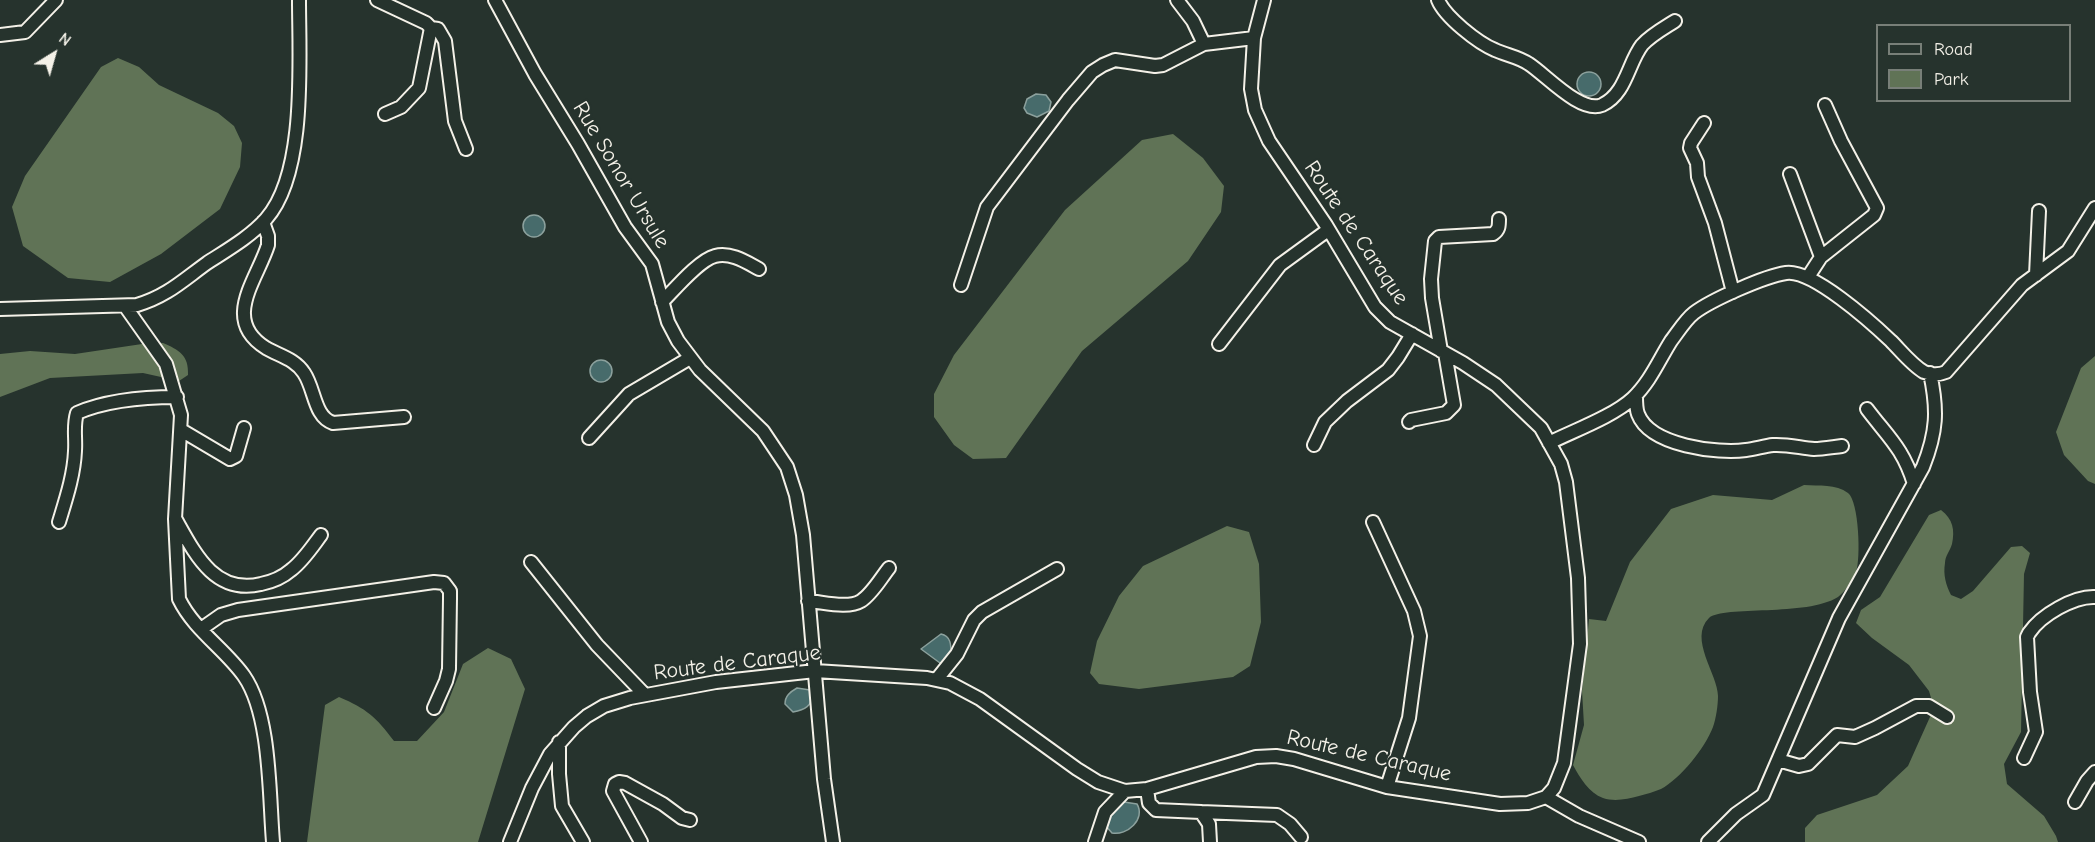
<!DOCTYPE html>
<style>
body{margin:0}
#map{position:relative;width:2095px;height:842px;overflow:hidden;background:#26332d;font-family:"Comic Neue",sans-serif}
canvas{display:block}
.legend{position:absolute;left:1876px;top:24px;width:195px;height:78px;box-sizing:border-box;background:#26332d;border:2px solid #787f78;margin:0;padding:8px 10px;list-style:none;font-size:18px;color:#f4f1e8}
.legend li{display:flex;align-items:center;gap:12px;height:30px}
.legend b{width:30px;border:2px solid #787f78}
.north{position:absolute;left:24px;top:24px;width:60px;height:60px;-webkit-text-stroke:4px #26332d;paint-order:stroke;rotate:37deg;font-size:16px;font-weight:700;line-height:24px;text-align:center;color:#f4f1e8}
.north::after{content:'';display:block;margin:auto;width:21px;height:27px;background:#f4f1e8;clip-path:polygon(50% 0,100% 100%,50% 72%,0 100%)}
</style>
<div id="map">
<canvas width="2095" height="842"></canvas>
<ul class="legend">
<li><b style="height:8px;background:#26332d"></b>Road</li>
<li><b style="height:16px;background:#607356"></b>Park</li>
</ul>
<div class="north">N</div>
</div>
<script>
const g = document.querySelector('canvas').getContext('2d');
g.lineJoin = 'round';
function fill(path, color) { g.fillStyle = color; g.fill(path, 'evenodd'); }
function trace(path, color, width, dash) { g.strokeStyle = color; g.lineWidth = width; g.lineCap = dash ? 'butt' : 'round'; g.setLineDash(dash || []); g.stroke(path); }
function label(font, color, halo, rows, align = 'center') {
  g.font = font + ' "Comic Neue",sans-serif'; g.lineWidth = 4.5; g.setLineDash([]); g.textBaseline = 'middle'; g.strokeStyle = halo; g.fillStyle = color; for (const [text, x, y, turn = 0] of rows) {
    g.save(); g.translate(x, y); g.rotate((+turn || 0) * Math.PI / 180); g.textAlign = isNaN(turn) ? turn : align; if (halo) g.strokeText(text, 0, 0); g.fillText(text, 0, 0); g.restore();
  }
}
const green = new Path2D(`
 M 118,58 L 139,67 L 159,85 L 218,113 L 234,126 L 242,143 L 240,167 L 220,209 L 161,254 L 110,282 L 68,278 L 23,246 L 12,207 L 25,176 L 101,67 Z
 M 1173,134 L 1203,158 L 1224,186 L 1221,212 L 1188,261 L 1082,351 L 1006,458 L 973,459 L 954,445 L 934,417 L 934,394 L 954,355 L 1065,210 L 1142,140 Z
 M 163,343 C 179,350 189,355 188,375 L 179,381 L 143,373 L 50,378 L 0,397 L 0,354 L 30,351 L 75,354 L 142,344 Z
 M 2095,356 L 2095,484 L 2088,481 L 2064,455 L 2056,432 L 2081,368 Z
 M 1804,485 C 1819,486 1836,484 1848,493 C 1859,501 1861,559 1856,572 C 1853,579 1844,593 1838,597 C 1806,617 1724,605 1709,618 C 1688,639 1718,674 1718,696 C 1718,705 1716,719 1713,727 C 1705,748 1680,779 1661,789 C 1654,792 1646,794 1639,796 C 1627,799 1615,802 1603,798 C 1589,793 1580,778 1573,765 L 1584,725 L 1582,691 L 1589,619 L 1606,621 L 1630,562 L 1671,509 L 1713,495 L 1772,500 Z
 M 1941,510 C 1953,519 1955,530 1952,544 C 1950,551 1945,556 1945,563 C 1943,575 1946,585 1951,595 L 1961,599 L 1973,591 L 2011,547 L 2022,546 L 2030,553 L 2024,574 L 2021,732 L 2004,764 L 2007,784 L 2044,816 L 2056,836 L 2058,842 L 1805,842 L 1805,828 L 1817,815 L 1877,795 L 1908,766 L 1934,708 L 1929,691 L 1909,665 L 1872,638 L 1856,623 L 1861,610 L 1880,597 L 1929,515 Z
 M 1227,526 L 1249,532 L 1259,564 L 1261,622 L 1250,666 L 1233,677 L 1139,689 L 1099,684 L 1090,673 L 1097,641 L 1119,596 L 1143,566 Z
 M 488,648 L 511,659 L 525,689 L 478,842 L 307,842 L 325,705 L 339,697 C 367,709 376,717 394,741 L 417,741 L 444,712 L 463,664 Z`);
const water = new Path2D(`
 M1577 84a12 12 0 1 1 24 0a12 12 0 1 1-24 0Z
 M 1036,94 L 1046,95 L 1051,102 L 1049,111 L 1037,117 L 1027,113 L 1024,108 L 1027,99 Z
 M523 226a11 11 0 1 1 22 0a11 11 0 1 1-22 0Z
 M590 371a11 11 0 1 1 22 0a11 11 0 1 1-22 0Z
 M 941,634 C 951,636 951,645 951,654 L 946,661 L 940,663 L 921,649 Z
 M 797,688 L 810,690 L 813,693 C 812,706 805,710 793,712 L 785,704 C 785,696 790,692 797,688 Z
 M 1124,802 L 1137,804 C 1146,819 1127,836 1112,833 L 1105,825 C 1108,815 1114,805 1124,802 Z`);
const minor = new Path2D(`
 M 377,0 L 426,23 L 431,28 L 419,88 L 401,107 L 385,114
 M 495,0 L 535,74 L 578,144 L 625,227 L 652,264 L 668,322 L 678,341 L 700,370 L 763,431 L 787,467 L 796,495 L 803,535 L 824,779 L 833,842
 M 1438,0 C 1445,17 1478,43 1495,50 C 1506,55 1519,57 1529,64 C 1546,75 1581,114 1602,105 C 1626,94 1628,63 1642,45 C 1651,35 1664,28 1675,21
 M 431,28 L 438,29 L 445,41 L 455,121 L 466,149
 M 0,35 L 25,32 L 56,0
 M 1204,44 L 1254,38
 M 1704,123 L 1691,143 L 1690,148 L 1697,163 L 1698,177 L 1715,223 L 1733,292
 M 1790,174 L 1821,257
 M 263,222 L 268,236 L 268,245 C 257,280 221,320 266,348 C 280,356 295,359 304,373 C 315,389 314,417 333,423 L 404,417
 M 2036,275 L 2039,211
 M 1808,277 L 1821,257 L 1874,215 L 1877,208 L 1841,141 L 1825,105
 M 961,285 L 987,207 L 1068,100 L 1092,72 L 1103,65 L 1115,60 L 1155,66 L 1163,65 L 1204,44 L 1193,21 L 1177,0
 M 662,302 C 674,290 699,260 715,256 C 731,252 746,262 759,269
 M 125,306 L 166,364 L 181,415 L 175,519 L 179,599 C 194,630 225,649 244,676 C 271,715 269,795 273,842
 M 0,309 L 137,305 C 167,296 182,281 207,263 C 227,250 250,237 266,219 C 307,173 299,59 299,0
 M 1219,344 L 1280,265 L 1328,230
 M 1441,351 L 1432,298 L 1431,279 L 1435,241 L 1439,237 L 1493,234 C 1499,230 1499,226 1499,219
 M 1636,396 C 1636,402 1636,409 1638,414 C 1650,446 1718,454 1746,450 C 1755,449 1764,446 1773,445 C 1787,444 1801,448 1814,449 C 1823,449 1833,447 1842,446
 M 1867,409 C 1888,437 1903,448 1914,484
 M 1409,422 L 1411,420 L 1446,413 L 1454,405 L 1445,353
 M 181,430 L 230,459 L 236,456 L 244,428
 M 589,438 L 629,394 L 690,358
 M 1549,443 C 1573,431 1614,416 1633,398 C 1650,382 1659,360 1671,341 C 1678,332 1685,320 1694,313 C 1711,300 1765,276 1786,273 C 1812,269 1871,322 1891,341 C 1901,351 1912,365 1924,372 C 1932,375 1939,375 1946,372 L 2022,285 L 2068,251 L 2095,208
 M 1314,445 L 1325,422 L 1347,401 L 1388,370 L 1398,357 L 1412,334
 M 176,520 C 195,554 215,595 261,584 C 271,582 283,577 291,570 C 303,561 312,547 321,535
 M 59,522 C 66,499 74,475 75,451 C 76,438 73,426 77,413 C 107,400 144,397 177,397
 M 1373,522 L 1414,611 L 1420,636 L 1409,718 L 1387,787
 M 531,562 L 597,645 L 645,695
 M 808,601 C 823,602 848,609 861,601 C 872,594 881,578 889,568
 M 201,629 L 221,615 L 238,610 L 434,582 L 444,583 L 450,591 L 450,598 L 449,669 L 446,681 L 434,708
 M 937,679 L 957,654 L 974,620 L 982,612 L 1057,569
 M 559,742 L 559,774 L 562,806 L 583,842
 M 2024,758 L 2036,732 L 2030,692 L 2027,637 L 2029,633 C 2041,615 2074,596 2095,597
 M 1778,760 L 1799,766 L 1808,764 L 1837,735 L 1855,737 L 1875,728 L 1916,706 L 1929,706 L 1947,717
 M 1147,789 L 1149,803 L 1156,810 L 1201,812 L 1209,824 L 1210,842
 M 1546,797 L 1579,816 L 1639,842
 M 2075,802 L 2087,781 L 2095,772
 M 1201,812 L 1277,815 L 1290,824 L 1301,837
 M 510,842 L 532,788 L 550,754 L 574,727 L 587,716 L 604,706 L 630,698 L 716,682 L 815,671 L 927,678 L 950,683 L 980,699 L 1077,769 L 1098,782 L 1125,791 L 1147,789 L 1256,757 L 1276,756 L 1294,759 L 1387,787 L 1500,804 L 1528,803 L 1546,797 L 1554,788 L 1564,763 L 1580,644 L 1578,578 L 1566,482 L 1561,464 L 1541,428 L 1496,385 L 1463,363 L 1390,322 L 1375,307 L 1326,225 L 1269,141 L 1255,110 L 1251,89 L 1254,38 L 1264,0
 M 641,842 L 613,791 L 615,784 L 619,782 L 625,783 L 663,804 L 682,818 L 690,820
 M 1095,842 L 1105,812 L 1125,791
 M 1708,842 L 1736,814 L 1763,795 L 1839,618 L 1923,467 C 1937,432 1938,410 1930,373`);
const streetNames = [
 ["Rue Sonor Ursule",621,175,59],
 ["Route de Caraque",1356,233,56],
 ["Route de Caraque",737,663,-7],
 ["Route de Caraque",1369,756,13]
];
fill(green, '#607356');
fill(water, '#476b6b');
trace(water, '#8ca19d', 1.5);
trace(minor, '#f4f1e8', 16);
trace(minor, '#26332d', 12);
label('22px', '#f4f1e8', '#26332d', streetNames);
</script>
